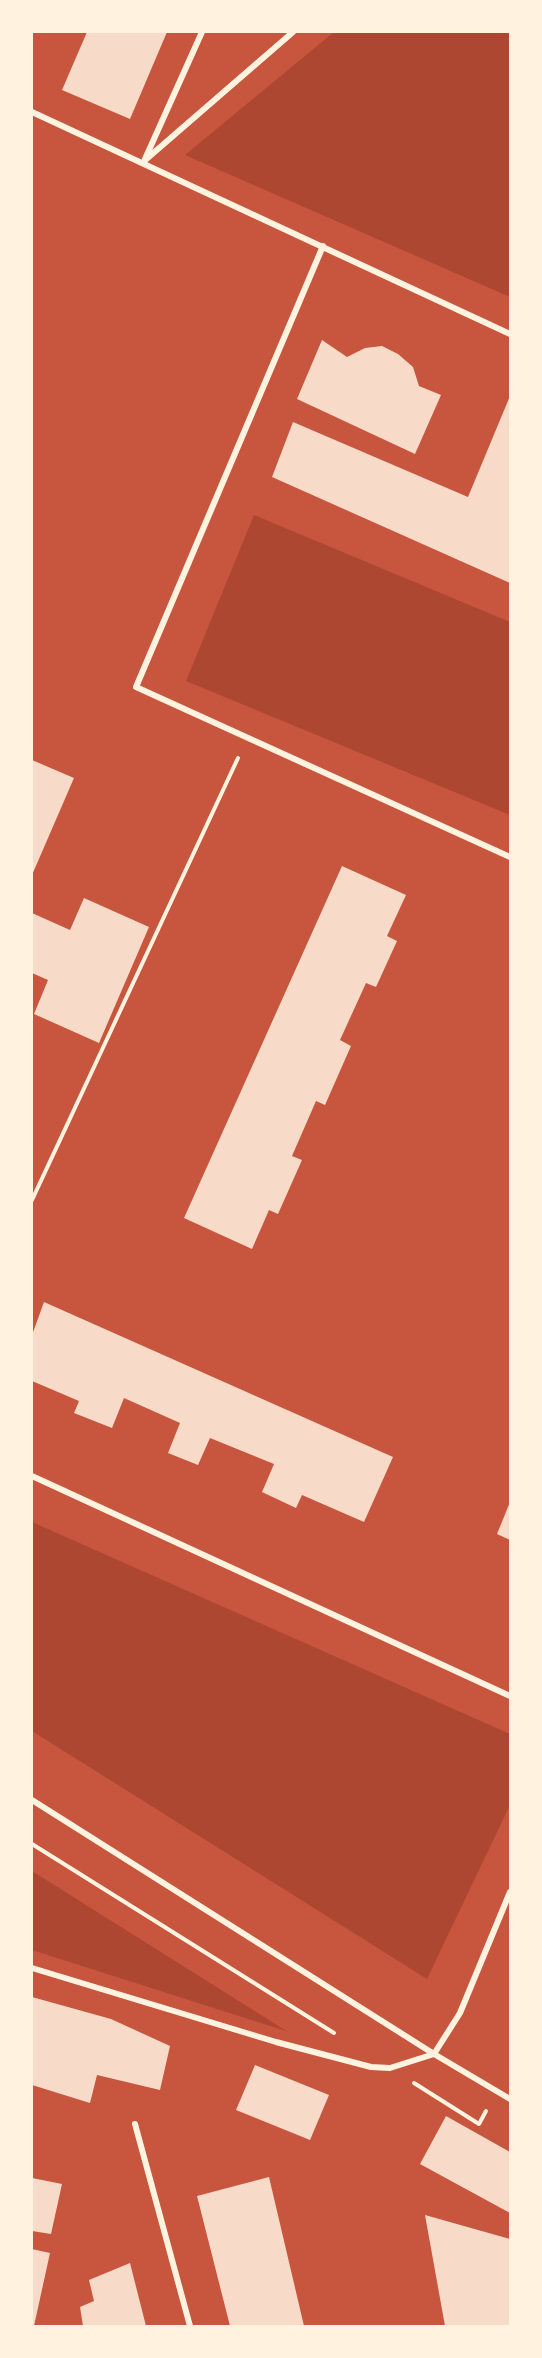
<!DOCTYPE html>
<style>
body{margin:0}
#map{position:relative;width:542px;height:2358px;overflow:hidden;background:#c8553d;font-family:"Source Sans 3",sans-serif}
canvas{display:block}
.frame{position:absolute;inset:0;border:33px solid #fff3e0;pointer-events:none}
</style>
<div id="map">
<canvas width="542" height="2358"></canvas>
<div class="frame"></div>
</div>
<script>
const g = document.querySelector('canvas').getContext('2d');
g.lineJoin = 'round';
function fill(path, color) { g.fillStyle = color; g.fill(path, 'evenodd'); }
function trace(path, color, width, dash) { g.strokeStyle = color; g.lineWidth = width; g.lineCap = dash ? 'butt' : 'round'; g.setLineDash(dash || []); g.stroke(path); }
const green = new Path2D(`
 M 334,32 L 510,32 L 510,297 L 185,155 Z
 M 254,515 L 510,622 L 510,815 L 186,681 Z
 M 32,1522 L 510,1734 L 510,1805 L 427,1979 L 32,1731 Z
 M 32,1871 L 288,2032 L 289,2032 L 32,1950 Z`);
const building = new Path2D(`
 M 87,32 L 167,32 L 130,119 L 62,90 Z
 M 322,340 L 347,357 L 365,348 L 382,346 L 398,354 L 413,367 L 419,386 L 441,395 L 415,454 L 297,399 Z
 M 510,396 L 510,583 L 272,477 L 293,422 L 468,497 Z
 M 32,760 L 74,778 L 32,875 Z
 M 342,866 L 406,895 L 387,936 L 397,941 L 376,987 L 366,983 L 340,1040 L 351,1046 L 325,1105 L 316,1101 L 292,1156 L 302,1160 L 278,1214 L 269,1210 L 252,1249 L 184,1218 Z
 M 84,898 L 149,927 L 99,1043 L 34,1014 L 48,980 L 32,973 L 32,913 L 70,930 Z
 M 44,1302 L 393,1457 L 364,1522 L 302,1495 L 296,1508 L 262,1492 L 274,1464 L 210,1438 L 198,1465 L 168,1453 L 180,1423 L 124,1398 L 112,1428 L 74,1413 L 79,1401 L 32,1381 L 32,1335 Z
 M 510,1502 L 510,1540 L 497,1534 Z
 M 32,1997 L 111,2019 L 170,2046 L 160,2090 L 97,2075 L 90,2103 L 32,2085 Z
 M 255,2065 L 329,2095 L 310,2140 L 236,2110 Z
 M 446,2116 L 510,2152 L 510,2213 L 420,2164 Z
 M 269,2177 L 304,2326 L 230,2326 L 197,2196 Z
 M 32,2178 L 62,2184 L 51,2234 L 32,2231 Z
 M 425,2215 L 510,2239 L 510,2326 L 445,2326 Z
 M 32,2249 L 50,2253 L 34,2326 L 32,2326 Z
 M 130,2263 L 146,2326 L 83,2326 L 80,2307 L 94,2301 L 89,2280 Z`);
const path = new Path2D(`
 M 32,1200 L 238,758
 M 32,1844 L 334,2033
 M 414,2083 L 479,2124 L 486,2111`);
const minor = new Path2D(`
 M 32,112 L 510,334
 M 145,159 L 202,32
 M 143,162 L 293,32
 M 323,246 L 136,687 L 510,857
 M 32,1476 L 510,1696
 M 32,1800 L 434,2054 L 510,2099
 M 32,1968 L 276,2042 L 371,2067 L 390,2068 L 434,2054 L 460,2013 L 510,1892
 M 135,2124 L 190,2326`);
fill(green, '#ae4732');
fill(building, '#f7dbc8');
trace(path, '#fff3e0', 4);
trace(minor, '#fff3e0', 6);
</script>
